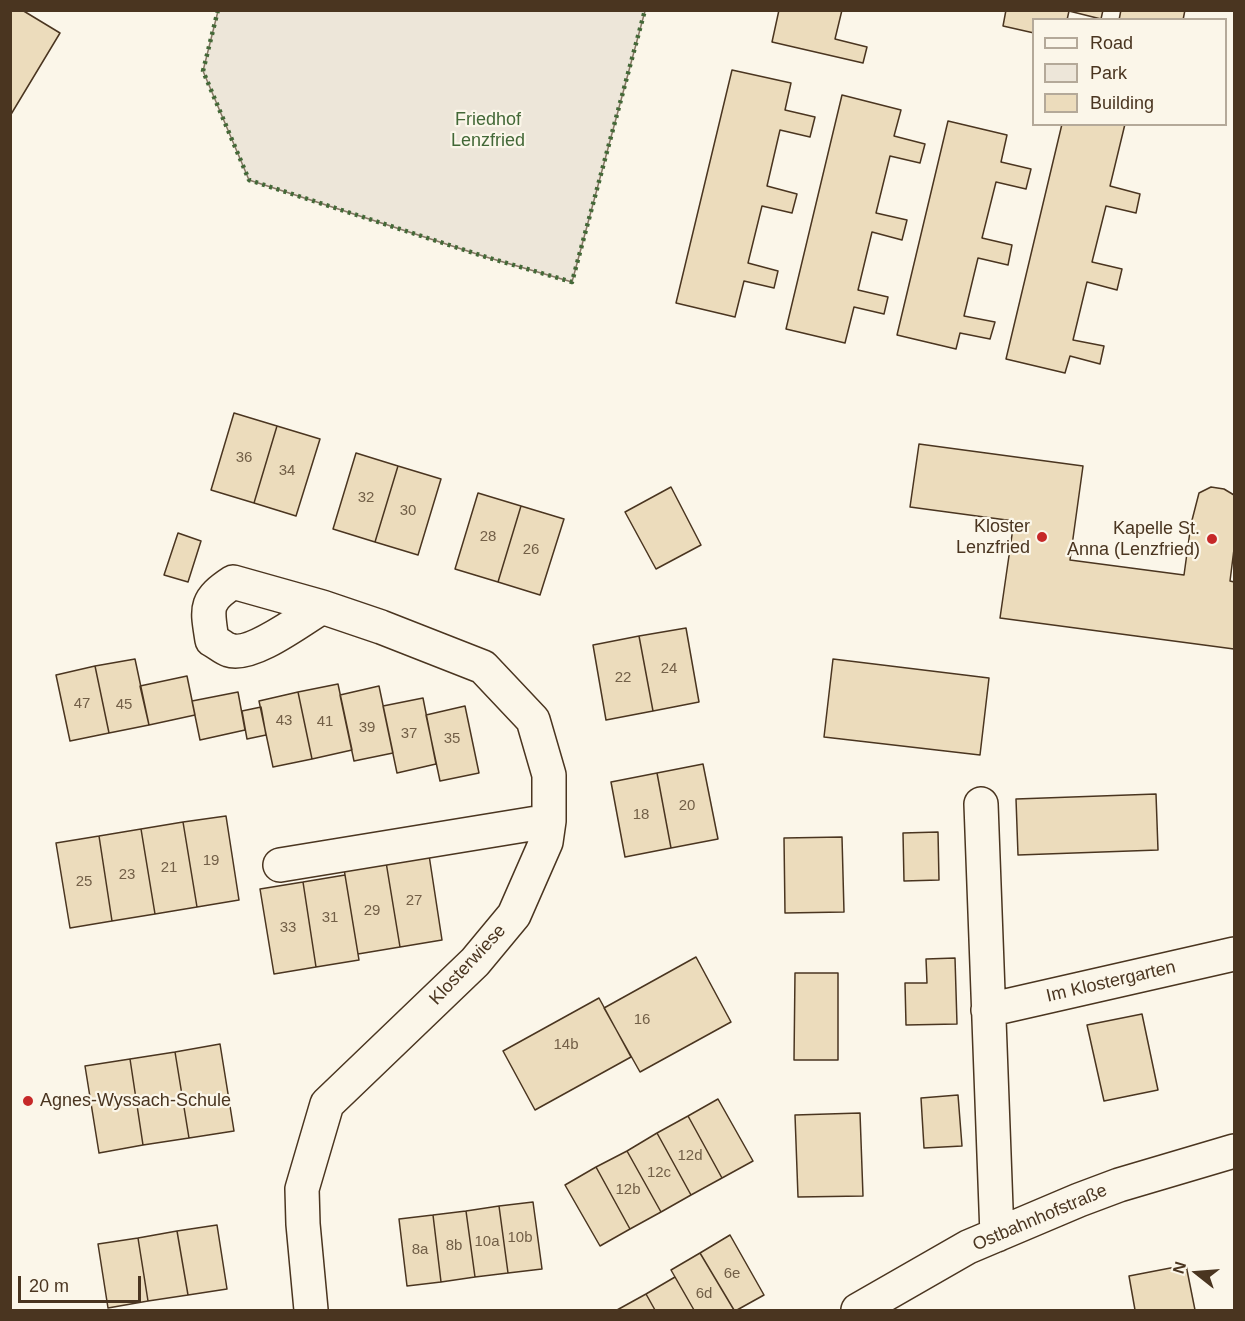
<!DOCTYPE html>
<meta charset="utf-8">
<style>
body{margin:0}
#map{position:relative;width:1245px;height:1321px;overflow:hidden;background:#fbf6e9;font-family:Arial,sans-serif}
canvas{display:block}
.frame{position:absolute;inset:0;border:12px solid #4a3520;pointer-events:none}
.legend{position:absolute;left:1032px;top:18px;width:195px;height:108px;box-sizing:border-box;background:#fbf6e9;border:2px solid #b4a999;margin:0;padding:8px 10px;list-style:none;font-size:18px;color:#4a3520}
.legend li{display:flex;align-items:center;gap:12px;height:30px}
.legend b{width:30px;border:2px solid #b4a999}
.north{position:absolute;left:1167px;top:1243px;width:60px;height:60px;-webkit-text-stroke:4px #fbf6e9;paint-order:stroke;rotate:287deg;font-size:16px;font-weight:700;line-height:24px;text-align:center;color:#4a3520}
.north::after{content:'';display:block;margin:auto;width:21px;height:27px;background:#4a3520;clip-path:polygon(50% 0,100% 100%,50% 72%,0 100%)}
.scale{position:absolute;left:18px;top:1276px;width:123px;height:27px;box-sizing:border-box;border:3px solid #4a3520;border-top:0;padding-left:8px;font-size:18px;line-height:21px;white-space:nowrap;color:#4a3520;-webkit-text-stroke:4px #fbf6e9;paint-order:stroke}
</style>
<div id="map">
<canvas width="1245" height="1321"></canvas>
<div class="frame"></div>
<ul class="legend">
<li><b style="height:8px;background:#fbf6e9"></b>Road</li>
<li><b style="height:16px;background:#ede6d9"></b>Park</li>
<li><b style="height:16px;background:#ecdcbc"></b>Building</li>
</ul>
<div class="north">N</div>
<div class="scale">20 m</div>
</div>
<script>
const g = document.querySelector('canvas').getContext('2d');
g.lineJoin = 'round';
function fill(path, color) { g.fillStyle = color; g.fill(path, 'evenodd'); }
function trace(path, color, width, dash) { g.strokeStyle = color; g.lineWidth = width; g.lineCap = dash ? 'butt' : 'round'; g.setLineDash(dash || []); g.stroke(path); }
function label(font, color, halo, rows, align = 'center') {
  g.font = font + ' Arial,sans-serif'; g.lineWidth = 4.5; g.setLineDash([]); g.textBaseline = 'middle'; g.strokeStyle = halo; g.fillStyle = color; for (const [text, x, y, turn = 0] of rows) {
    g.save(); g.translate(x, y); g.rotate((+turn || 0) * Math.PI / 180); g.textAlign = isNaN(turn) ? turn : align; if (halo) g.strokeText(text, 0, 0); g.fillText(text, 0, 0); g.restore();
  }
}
const green = new Path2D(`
 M 218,11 L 645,11 L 572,282 L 486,257 L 249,180 L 203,71 Z`);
const building = new Path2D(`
 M 10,10 L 22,10 L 60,33 L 10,116 Z
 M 779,10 L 842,10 L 835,39 L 867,47 L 863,63 L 772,42 Z
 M 1006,10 L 1103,10 L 1101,19 L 1069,11 L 1067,20 L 1034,20 L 1034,33 L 1003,26 Z
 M 1121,10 L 1185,10 L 1183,20 L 1119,20 Z
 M 732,70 L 791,83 L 785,110 L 815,117 L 810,137 L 780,130 L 767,186 L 797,194 L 792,213 L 762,206 L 748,263 L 778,271 L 774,288 L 744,281 L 735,317 L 676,303 Z
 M 842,95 L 901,110 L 894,136 L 925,144 L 920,163 L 890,156 L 876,213 L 907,220 L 902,240 L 872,232 L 858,290 L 888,297 L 884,314 L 854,307 L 845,343 L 786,329 Z
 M 948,121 L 1007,135 L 1001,162 L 1031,169 L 1026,189 L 996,182 L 982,238 L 1012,245 L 1008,265 L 978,258 L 964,316 L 995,322 L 990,339 L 960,333 L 956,349 L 897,335 Z
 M 1062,124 L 1125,124 L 1110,186 L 1140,194 L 1136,213 L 1106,206 L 1092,262 L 1122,269 L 1117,290 L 1087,282 L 1073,340 L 1104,346 L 1100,364 L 1070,356 L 1065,373 L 1006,359 Z
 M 234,413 L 277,426 L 254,503 L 211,490 Z
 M 277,426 L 320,439 L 296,516 L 254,503 Z
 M 919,444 L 1083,466 L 1070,560 L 1184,575 L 1191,524 L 1199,493 L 1211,487 L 1224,489 L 1234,495 L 1234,549 L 1230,581 L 1234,582 L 1234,649 L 1000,618 L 1014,521 L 910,507 Z
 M 356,453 L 398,466 L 375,542 L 333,529 Z
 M 398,466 L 441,479 L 418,555 L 375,542 Z
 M 671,487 L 701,545 L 656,569 L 625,512 Z
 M 478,493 L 521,506 L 498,582 L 455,569 Z
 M 521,506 L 564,519 L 540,595 L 498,582 Z
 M 178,533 L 201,541 L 188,582 L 164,575 Z
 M 686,628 L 699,702 L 653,711 L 639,636 Z
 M 639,636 L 653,711 L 606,720 L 593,645 Z
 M 135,659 L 149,725 L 109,733 L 95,666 Z
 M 833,659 L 989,678 L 980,755 L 824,737 Z
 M 95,666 L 109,733 L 70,741 L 56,675 Z
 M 187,676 L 195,715 L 149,725 L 140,686 Z
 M 338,684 L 352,750 L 312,759 L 298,692 Z
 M 379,686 L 393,753 L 354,761 L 340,695 Z
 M 238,692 L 245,730 L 200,740 L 192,701 Z
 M 298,692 L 312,759 L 273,767 L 259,701 Z
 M 423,698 L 436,764 L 397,773 L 383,706 Z
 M 465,706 L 479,773 L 440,781 L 426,715 Z
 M 261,707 L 266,735 L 247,739 L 242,711 Z
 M 703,764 L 718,839 L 671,848 L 657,773 Z
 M 657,773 L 671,848 L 625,857 L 611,782 Z
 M 1156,794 L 1158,850 L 1018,855 L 1016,799 Z
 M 226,816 L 239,900 L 197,907 L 183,822 Z
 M 183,822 L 197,907 L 155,914 L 141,829 Z
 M 141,829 L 155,914 L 112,921 L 99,836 Z
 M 938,832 L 939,880 L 904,881 L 903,833 Z
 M 99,836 L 112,921 L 70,928 L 56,843 Z
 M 842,837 L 844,912 L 785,913 L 784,838 Z
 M 429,855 L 442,940 L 400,947 L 386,862 Z
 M 386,862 L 400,947 L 358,954 L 344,869 Z
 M 345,875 L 359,960 L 316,967 L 303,882 Z
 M 303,882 L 316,967 L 274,974 L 260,889 Z
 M 696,957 L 731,1022 L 640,1072 L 604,1008 Z
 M 955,958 L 957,1024 L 906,1025 L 905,983 L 927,983 L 926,959 Z
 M 795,973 L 838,973 L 838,1060 L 794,1060 Z
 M 599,998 L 631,1057 L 535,1110 L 503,1051 Z
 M 1142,1014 L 1158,1090 L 1104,1101 L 1087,1025 Z
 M 220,1044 L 234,1131 L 189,1138 L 175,1052 Z
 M 175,1052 L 189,1138 L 143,1145 L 130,1059 Z
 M 130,1059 L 143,1145 L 99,1153 L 85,1066 Z
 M 958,1095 L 962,1146 L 924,1148 L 921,1098 Z
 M 718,1099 L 753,1161 L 722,1178 L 688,1116 Z
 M 860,1113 L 863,1196 L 798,1197 L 795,1115 Z
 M 688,1116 L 722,1178 L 691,1195 L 657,1133 Z
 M 657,1133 L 691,1195 L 661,1212 L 627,1151 Z
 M 627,1151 L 661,1212 L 630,1229 L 596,1167 Z
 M 596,1167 L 630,1229 L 600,1246 L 565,1185 Z
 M 533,1202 L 542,1269 L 508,1273 L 499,1206 Z
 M 499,1206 L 508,1273 L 475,1277 L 466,1211 Z
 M 466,1211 L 475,1277 L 441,1282 L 433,1215 Z
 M 433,1215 L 441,1282 L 407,1286 L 399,1219 Z
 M 217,1225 L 227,1289 L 188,1295 L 177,1231 Z
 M 177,1231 L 188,1295 L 148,1301 L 138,1238 Z
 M 730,1235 L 764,1295 L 737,1310 L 734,1310 L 700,1253 Z
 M 138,1238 L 148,1301 L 108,1308 L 98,1244 Z
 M 700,1253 L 734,1310 L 694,1310 L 671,1270 Z
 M 1186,1265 L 1195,1310 L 1135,1310 L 1129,1276 Z
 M 675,1277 L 694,1310 L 655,1310 L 646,1294 Z
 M 646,1294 L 655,1310 L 617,1310 Z`);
const minor = new Path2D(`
 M 233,582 L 322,607 C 302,619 251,658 229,650 C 223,648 218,643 212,640 C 207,608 204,601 233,582 Z
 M 981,804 L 997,1235
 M 280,865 L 549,821
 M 988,1010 L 1234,954
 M 311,1310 L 303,1224 L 302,1189 L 327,1104 L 475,962 L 514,915 L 546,842 L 549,821 L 549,775 L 533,720 L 483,667 L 381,627 L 322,607
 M 858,1310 L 968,1247 L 1079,1200 L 1119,1185 L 1234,1151`);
const hedge = new Path2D(`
 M 218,10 L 203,71 L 249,180 L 486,257 L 572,282 L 645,10`);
const markers = [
 [1042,537,6,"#c62828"],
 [1212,539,6,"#c62828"],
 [28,1101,6,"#c62828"]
];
const numberNames = [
 ["36",244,458],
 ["34",287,471],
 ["32",366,498],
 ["30",408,511],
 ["28",488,537],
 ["26",531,550],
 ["24",669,669],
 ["22",623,678],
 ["47",82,704],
 ["45",124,705],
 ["43",284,721],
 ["41",325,722],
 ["39",367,728],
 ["37",409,734],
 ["35",452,739],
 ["20",687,806],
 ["18",641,815],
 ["19",211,861],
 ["21",169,868],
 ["23",127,875],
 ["25",84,882],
 ["27",414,901],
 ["29",372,911],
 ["31",330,918],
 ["33",288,928],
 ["16",642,1020],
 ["14b",566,1045],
 ["12d",690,1156],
 ["12c",659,1173],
 ["12b",628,1190],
 ["10b",520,1238],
 ["10a",487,1242],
 ["8b",454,1246],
 ["8a",420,1250],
 ["6e",732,1274],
 ["6d",704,1294]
];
const parkNames = [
 ["Friedhof",488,120],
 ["Lenzfried",488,141]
];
const poiNames = [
 ["Kloster",1030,527],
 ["Lenzfried",1030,548],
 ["Kapelle St.",1200,529],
 ["Anna (Lenzfried)",1200,550],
 ["Agnes-Wyssach-Schule",40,1101,"left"]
];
const streetNames = [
 ["Klosterwiese",468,965,-47],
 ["Im Klostergarten",1111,982,-13],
 ["Ostbahnhofstraße",1040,1218,-23]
];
fill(green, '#ede6d9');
trace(green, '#887966', 1.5);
fill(building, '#ecdcbc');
trace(building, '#4a3520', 1.5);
trace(minor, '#4a3520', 36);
trace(minor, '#fbf6e9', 33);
trace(hedge, '#436837', 4.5, [3, 4.5]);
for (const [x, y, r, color] of markers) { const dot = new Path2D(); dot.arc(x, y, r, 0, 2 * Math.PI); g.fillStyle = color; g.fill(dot); trace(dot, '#fbf6e9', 2); }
label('15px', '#725f47', null, numberNames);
label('18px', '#436837', '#fbf6e9', parkNames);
label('18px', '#4a3520', '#fbf6e9', poiNames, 'right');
label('18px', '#4a3520', '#fbf6e9', streetNames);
</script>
